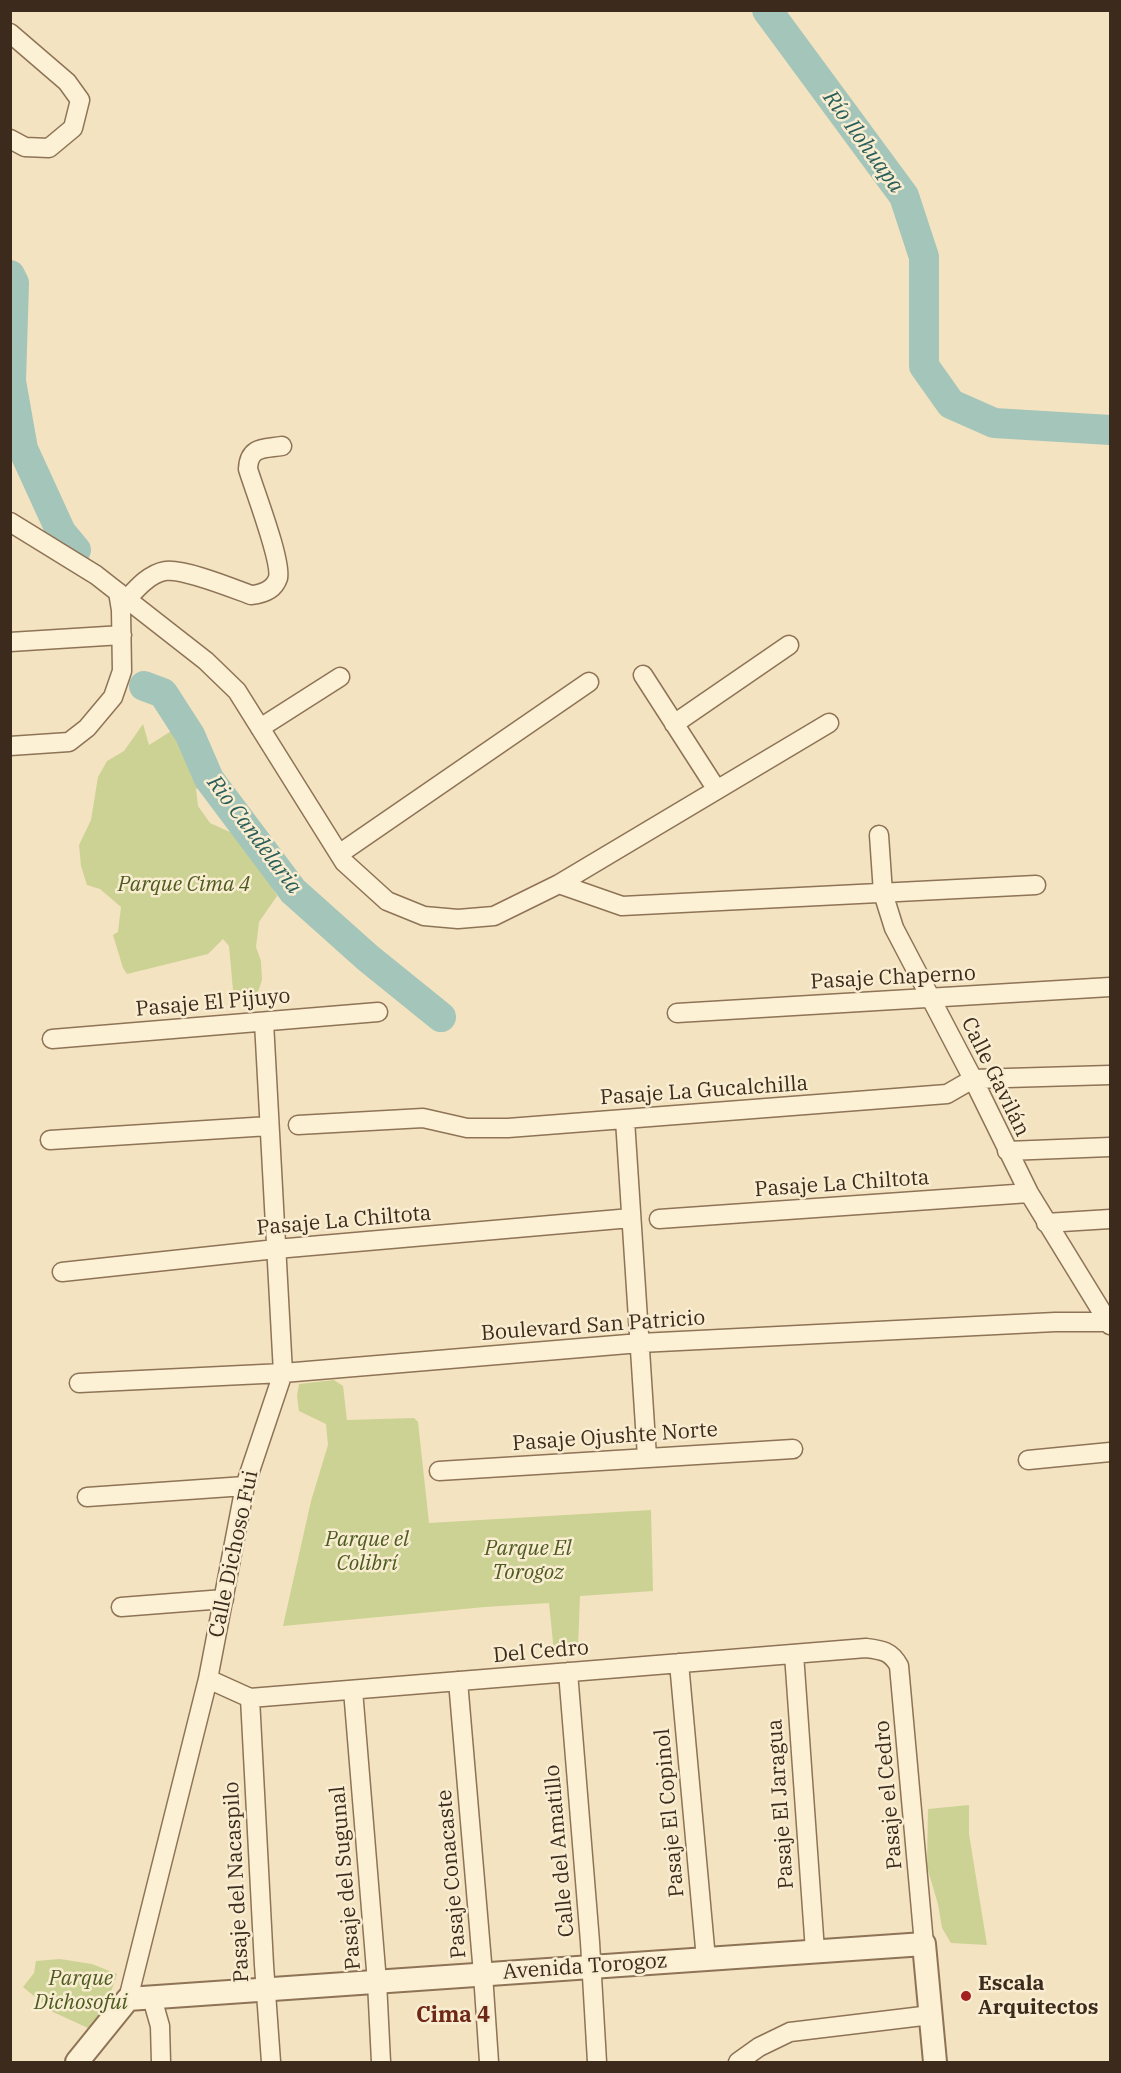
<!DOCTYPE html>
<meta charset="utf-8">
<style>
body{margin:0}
#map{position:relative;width:1121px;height:2073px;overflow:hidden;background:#f3e3c0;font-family:"IBM Plex Serif",serif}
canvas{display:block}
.frame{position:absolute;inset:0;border:12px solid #3c2b1c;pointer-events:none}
</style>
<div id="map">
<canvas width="1121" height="2073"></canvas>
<div class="frame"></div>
</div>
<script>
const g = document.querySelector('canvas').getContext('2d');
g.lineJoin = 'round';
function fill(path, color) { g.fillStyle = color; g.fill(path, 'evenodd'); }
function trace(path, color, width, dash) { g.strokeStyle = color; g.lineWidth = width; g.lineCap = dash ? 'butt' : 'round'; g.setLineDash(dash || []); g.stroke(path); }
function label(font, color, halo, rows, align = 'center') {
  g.font = font + ' "IBM Plex Serif",serif'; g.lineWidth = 5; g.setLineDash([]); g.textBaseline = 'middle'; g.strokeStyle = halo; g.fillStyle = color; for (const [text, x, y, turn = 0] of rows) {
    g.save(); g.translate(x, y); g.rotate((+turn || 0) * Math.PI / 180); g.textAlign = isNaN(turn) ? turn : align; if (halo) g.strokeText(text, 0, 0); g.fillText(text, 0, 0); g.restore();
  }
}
const green = new Path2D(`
 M 184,723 L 196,749 L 189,754 L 209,779 L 196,789 L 198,806 L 210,823 L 232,833 L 256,859 L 277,896 L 259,922 L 256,947 L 261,961 L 262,980 L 257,995 L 234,1001 L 229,946 L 223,939 L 208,954 L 127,974 L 123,968 L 113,935 L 118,932 L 121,907 L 100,889 L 87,885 L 81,866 L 79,845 L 91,820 L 98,777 L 107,761 L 124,751 L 143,724 L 149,745 Z
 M 334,1380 L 343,1386 L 347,1420 L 414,1418 L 418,1422 L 429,1523 L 651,1510 L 653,1591 L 580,1596 L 578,1647 L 554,1652 L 549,1603 L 485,1607 L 283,1626 L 311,1501 L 328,1445 L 326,1424 L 299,1411 L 297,1396 L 299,1384 Z
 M 969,1805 L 969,1834 L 987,1945 L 951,1943 L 942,1928 L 938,1904 L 927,1867 L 928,1809 Z
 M 60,1959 L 92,1964 L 117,1974 L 106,2007 L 88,2028 L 53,2012 L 23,1987 L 34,1973 L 36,1961 Z`);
const river = new Path2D(`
 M 767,10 L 904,196 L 924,257 L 924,366 L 951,404 L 994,423 L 1110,430
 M 10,275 L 14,283 L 11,381 L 23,449 L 61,532 L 76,550
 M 144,686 L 163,693 L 190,735 L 209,779 L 293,891 L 368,958 L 441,1017`);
const minor = new Path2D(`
 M 10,33 L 67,82 L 80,100 L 73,128 L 49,148 L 25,147 L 10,139
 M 10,522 L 96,575 L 206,661 L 237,691 L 344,862 L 387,901 L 424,916 L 458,919 L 494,916 L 559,884 L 829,723
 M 127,599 C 137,588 149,574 165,571 C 183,568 232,588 251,595 C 262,594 274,590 278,578 C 282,561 254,489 248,469 C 249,446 264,449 282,446
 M 10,642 L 122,635
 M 643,675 L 717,790
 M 674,724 L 789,645
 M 260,728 L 340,677
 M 10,746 L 69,742 L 87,728 L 113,697 L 122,671 L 121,610 L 118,592
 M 879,835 L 883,893 L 894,928 L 973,1079 L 1029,1193 L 1110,1325
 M 339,854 L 589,682
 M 559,884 L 622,906 L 1036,885
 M 677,1013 L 1110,987
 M 52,1039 L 378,1012
 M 625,1120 L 647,1457
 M 298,1125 L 423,1118 L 467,1128 L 508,1128 L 947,1094 L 973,1079 L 1110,1075
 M 50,1140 L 269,1126
 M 1007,1151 L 1110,1147
 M 659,1219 L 1029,1193
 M 1046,1223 L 1110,1219
 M 62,1272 L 276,1249 L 631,1218
 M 79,1383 L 283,1373 L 640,1343 L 1055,1322 L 1110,1322
 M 1028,1460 L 1110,1452
 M 439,1471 L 793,1449
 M 87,1497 L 245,1486
 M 121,1607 L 224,1599
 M 794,1654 L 815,1951
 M 679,1663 L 706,1959
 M 568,1672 L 590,1942 L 597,2062
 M 208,1679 L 250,1698 L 866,1648 C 882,1650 891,1651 899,1666 L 924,1944
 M 458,1681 L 483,1974 L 489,2062
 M 353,1690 L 377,1982 L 381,2062
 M 250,1698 L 264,1965 L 271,2062
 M 152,1998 L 160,2026 L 161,2062
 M 128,1999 L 208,1679 L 245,1486 L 283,1373 L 264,1022
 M 738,2062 L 759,2047 L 790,2032 L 931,2015`);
const tertiary = new Path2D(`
 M 77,2062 L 128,1999 L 924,1944 L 935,2062`);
const markers = [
 [966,1996,6,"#a41f21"]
];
const parkNames = [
 ["Parque Cima 4",184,885],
 ["Parque el",367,1540],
 ["Colibrí",367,1564],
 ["Parque El",528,1549],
 ["Torogoz",528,1573],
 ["Parque",81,1979],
 ["Dichosofui",81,2003]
];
const streetNames = [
 ["Pasaje Chaperno",893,978,-3],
 ["Pasaje El Pijuyo",213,1003,-5],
 ["Calle Gavilán",995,1077,64],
 ["Pasaje La Gucalchilla",704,1091,-4],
 ["Pasaje La Chiltota",842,1184,-4],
 ["Pasaje La Chiltota",344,1221,-5],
 ["Boulevard San Patricio",593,1326,-4],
 ["Pasaje Ojushte Norte",615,1437,-4],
 ["Calle Dichoso Fui",234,1554,-78],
 ["Del Cedro",541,1652,-5],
 ["Pasaje el Cedro",889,1795,-95],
 ["Pasaje El Jaragua",781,1804,-94],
 ["Pasaje El Copinol",670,1813,-95],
 ["Calle del Amatillo",560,1851,-95],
 ["Pasaje Conacaste",452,1874,-95],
 ["Pasaje del Sugunal",346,1878,-95],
 ["Pasaje del Nacaspilo",237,1882,-93],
 ["Avenida Torogoz",585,1967,-4]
];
const poiNames = [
 ["Escala",978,1984],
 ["Arquitectos",978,2008]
];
const waterNames = [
 ["Río Ilohuapa",863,142,54],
 ["Rio Candelaria",254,835,53]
];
const neighbourhoodNames = [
 ["Cima 4",453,2016]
];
fill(green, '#ccd293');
trace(river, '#a4c5ba', 30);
trace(minor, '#8e7356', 21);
trace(tertiary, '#8e7356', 26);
trace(minor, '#fcf0d5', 18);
trace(tertiary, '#fcf0d5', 22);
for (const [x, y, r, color] of markers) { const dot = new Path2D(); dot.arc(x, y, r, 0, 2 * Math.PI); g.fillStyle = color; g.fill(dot); trace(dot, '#f9edd1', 2); }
label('italic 21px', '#4d5b20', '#f9edd1', parkNames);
label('21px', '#3c2b1c', '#f9edd1', streetNames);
label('bold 21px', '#3c2b1c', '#f9edd1', poiNames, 'left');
label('italic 22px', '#295e5a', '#f9edd1', waterNames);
label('bold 22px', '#6e2816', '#f9edd1', neighbourhoodNames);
</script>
